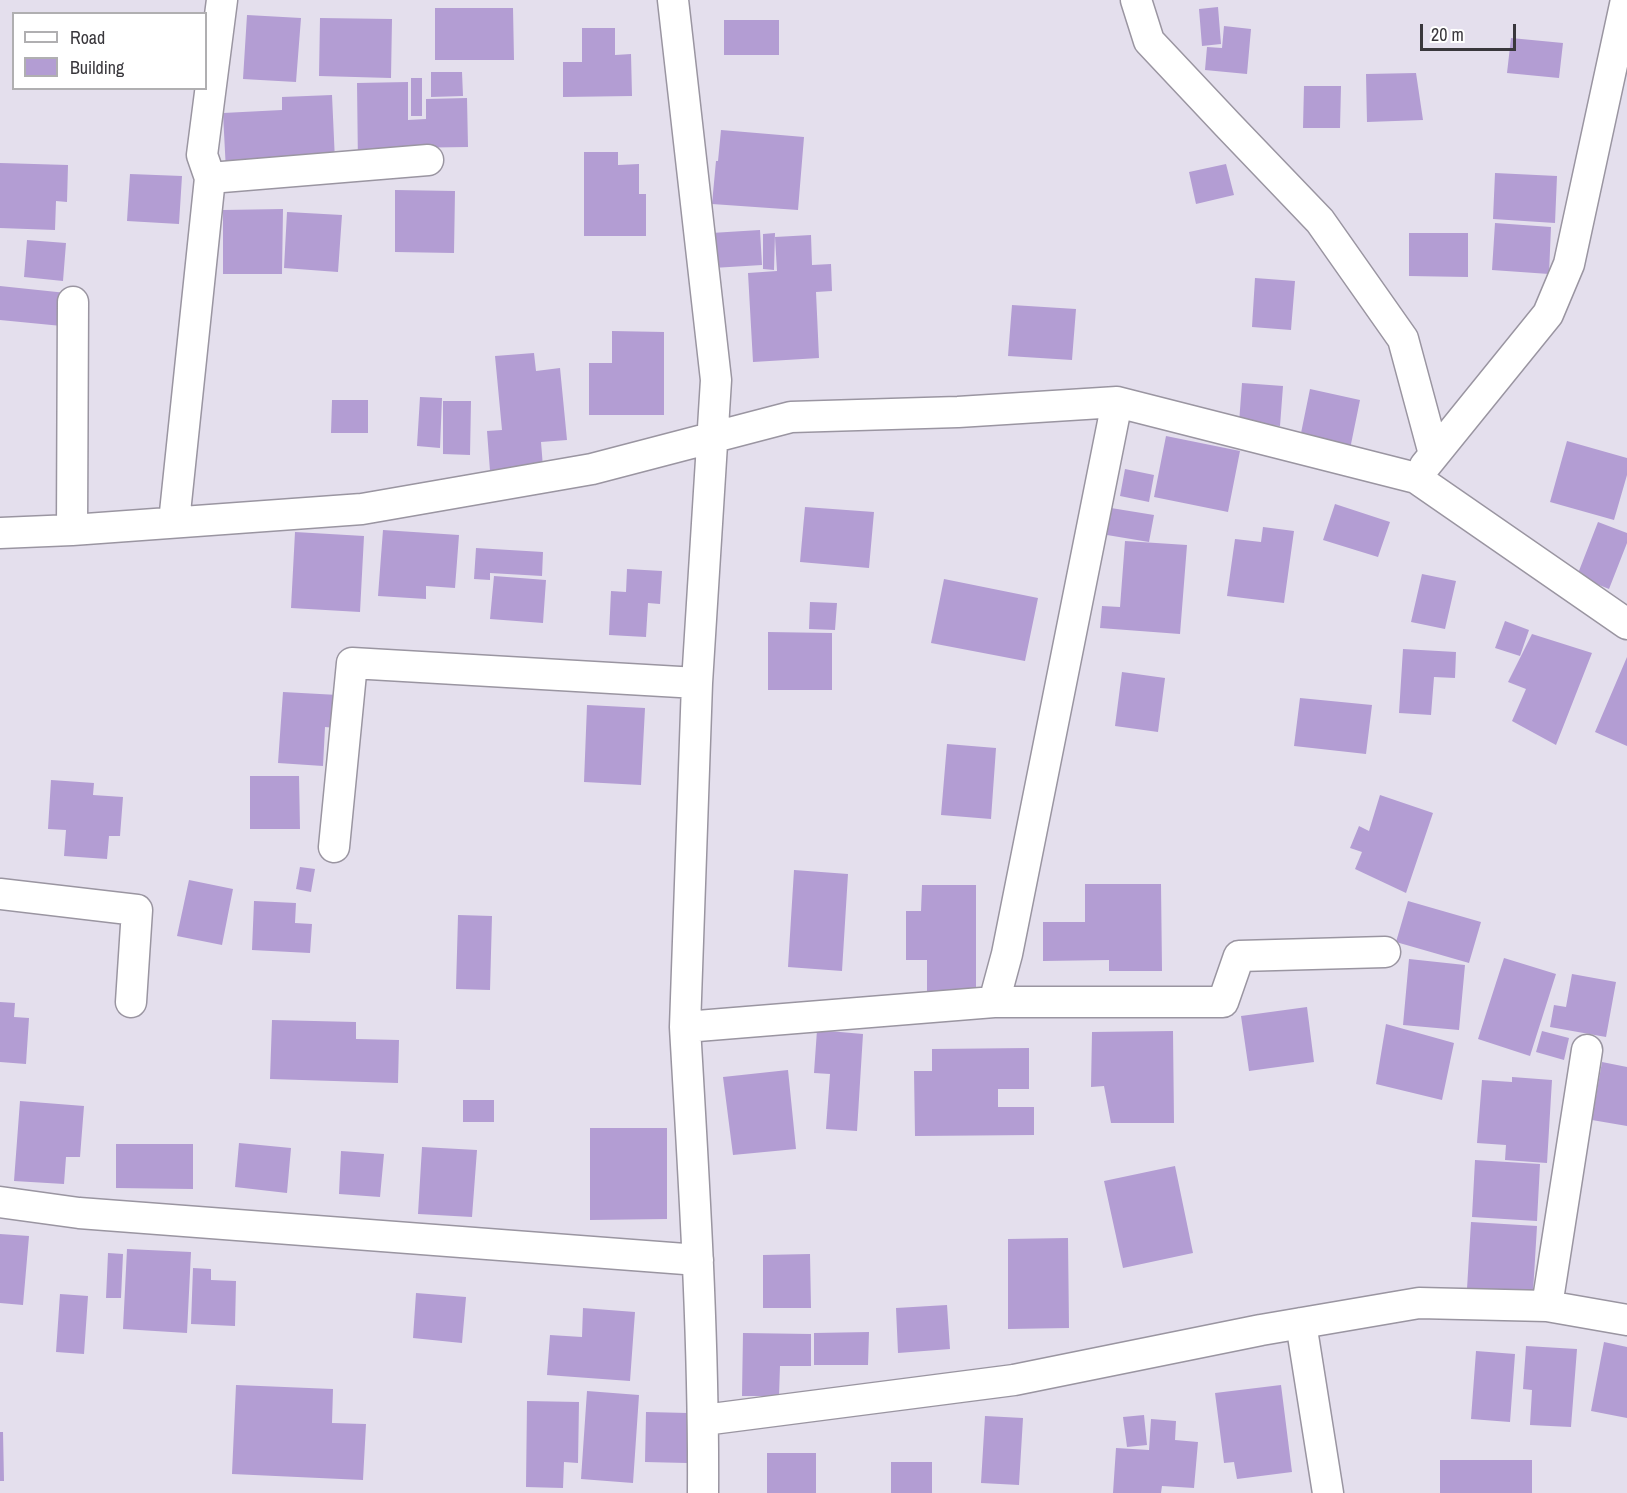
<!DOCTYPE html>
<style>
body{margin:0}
#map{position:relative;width:1627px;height:1493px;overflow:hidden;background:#e4dfed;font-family:"Archivo Narrow",sans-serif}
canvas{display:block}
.legend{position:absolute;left:12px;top:12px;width:195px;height:78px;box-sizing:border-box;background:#fff;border:2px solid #b0afb1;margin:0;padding:8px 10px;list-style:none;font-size:18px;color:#39373c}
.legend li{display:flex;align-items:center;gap:12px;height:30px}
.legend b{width:30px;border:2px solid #b0afb1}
.scale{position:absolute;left:1420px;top:24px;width:96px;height:27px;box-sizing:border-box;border:3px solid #39373c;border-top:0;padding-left:8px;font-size:18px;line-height:21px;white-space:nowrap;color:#39373c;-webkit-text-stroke:4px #fff;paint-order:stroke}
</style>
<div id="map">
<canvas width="1627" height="1493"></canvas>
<ul class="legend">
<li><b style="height:8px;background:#fff"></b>Road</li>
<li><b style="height:16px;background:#b39dd3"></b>Building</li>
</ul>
<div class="scale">20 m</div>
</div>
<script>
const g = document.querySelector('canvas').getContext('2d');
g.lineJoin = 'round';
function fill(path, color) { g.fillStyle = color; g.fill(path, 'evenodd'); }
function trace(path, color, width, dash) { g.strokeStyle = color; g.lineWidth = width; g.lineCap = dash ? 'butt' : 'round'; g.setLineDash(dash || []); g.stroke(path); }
const building = new Path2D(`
 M 1218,7 L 1221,44 L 1202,46 L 1199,9 Z
 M 435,8 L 513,8 L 514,60 L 435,60 Z
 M 247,15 L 301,18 L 296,82 L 243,79 Z
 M 320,18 L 392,19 L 391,78 L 319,76 Z
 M 724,20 L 779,20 L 779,55 L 724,55 Z
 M 1224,26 L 1251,29 L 1247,74 L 1205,70 L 1207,47 L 1222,48 Z
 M 582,28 L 615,28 L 615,55 L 631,54 L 632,96 L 563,97 L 563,62 L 582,62 Z
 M 1511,38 L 1563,43 L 1559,78 L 1507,73 Z
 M 431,72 L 462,72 L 463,96 L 431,97 Z
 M 1416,73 L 1423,120 L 1367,122 L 1366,74 Z
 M 411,78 L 422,78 L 422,116 L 411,116 Z
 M 408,82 L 408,120 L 426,119 L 426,99 L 467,98 L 468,147 L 399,148 L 358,166 L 357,83 Z
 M 1304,86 L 1341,86 L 1340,128 L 1303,128 Z
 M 332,95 L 335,161 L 226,171 L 223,113 L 282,110 L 282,97 Z
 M 721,130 L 804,137 L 798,210 L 712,204 L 716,161 L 718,161 Z
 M 584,152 L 618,152 L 618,165 L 639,164 L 639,194 L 646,194 L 646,236 L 584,236 Z
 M 0,163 L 68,165 L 67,202 L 56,201 L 55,230 L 0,228 Z
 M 1226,164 L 1234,195 L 1196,204 L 1189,172 Z
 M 1495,173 L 1557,176 L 1555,223 L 1493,219 Z
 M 130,174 L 182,176 L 179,224 L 127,221 Z
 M 395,190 L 455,191 L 454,253 L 395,252 Z
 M 283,209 L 282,274 L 223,274 L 223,210 Z
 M 287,212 L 342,215 L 338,272 L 284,268 Z
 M 1495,223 L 1551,227 L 1549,274 L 1492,270 Z
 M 760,230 L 762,265 L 713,268 L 711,233 Z
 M 775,233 L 774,270 L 763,269 L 763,234 Z
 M 1409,233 L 1468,233 L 1468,277 L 1409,276 Z
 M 811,235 L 812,265 L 831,264 L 832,291 L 816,292 L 819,358 L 753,362 L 748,273 L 777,271 L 775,237 Z
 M 27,240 L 66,243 L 63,281 L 24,277 Z
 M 1255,278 L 1295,281 L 1291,330 L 1252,327 Z
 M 0,286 L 76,294 L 72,327 L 0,320 Z
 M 1012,305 L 1076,309 L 1072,360 L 1008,356 Z
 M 612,331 L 664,332 L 664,415 L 589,415 L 589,363 L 612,363 Z
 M 534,353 L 536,371 L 560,368 L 567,440 L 541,442 L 543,467 L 490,471 L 487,431 L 502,430 L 495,356 Z
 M 1242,383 L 1283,386 L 1280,426 L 1239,423 Z
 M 1310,389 L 1360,400 L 1350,449 L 1300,438 Z
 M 420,397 L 442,398 L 440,448 L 417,446 Z
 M 332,400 L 368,400 L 368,433 L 331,433 Z
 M 443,401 L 471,401 L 470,455 L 443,454 Z
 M 1166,436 L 1240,451 L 1228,512 L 1154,497 Z
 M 1567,441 L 1627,458 L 1627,475 L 1614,520 L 1550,502 Z
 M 1125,469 L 1154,475 L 1149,502 L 1120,496 Z
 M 1335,504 L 1390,522 L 1378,557 L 1323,540 Z
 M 805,507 L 874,512 L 869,568 L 800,562 Z
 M 1111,508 L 1154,515 L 1149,542 L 1107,535 Z
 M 1598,522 L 1627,533 L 1627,543 L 1609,589 L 1577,576 Z
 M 1263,527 L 1294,531 L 1284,603 L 1227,596 L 1235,539 L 1261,542 Z
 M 383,530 L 459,535 L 455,588 L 426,586 L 426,599 L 378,596 Z
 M 295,532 L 364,536 L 360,612 L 291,608 Z
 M 1125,541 L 1187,545 L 1180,634 L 1100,628 L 1102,606 L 1120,607 Z
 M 476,548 L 543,552 L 542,576 L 490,573 L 490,580 L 474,579 Z
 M 627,569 L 662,571 L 660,604 L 648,603 L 646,637 L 609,635 L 611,591 L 626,592 Z
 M 1422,574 L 1456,581 L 1445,629 L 1411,622 Z
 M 494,576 L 546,580 L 543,623 L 490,619 Z
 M 944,579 L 1038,598 L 1025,661 L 931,643 Z
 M 810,602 L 837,603 L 835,630 L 809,629 Z
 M 1505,621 L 1529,630 L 1520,656 L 1495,648 Z
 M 768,632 L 832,633 L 832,690 L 768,690 Z
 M 1532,634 L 1592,653 L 1556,745 L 1512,721 L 1526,689 L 1508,682 Z
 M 1403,649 L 1456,652 L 1455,678 L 1434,677 L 1431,715 L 1399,713 Z
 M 1627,657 L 1627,746 L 1595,732 Z
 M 1122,672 L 1165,678 L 1158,732 L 1115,726 Z
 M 283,692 L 338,695 L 336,728 L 325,727 L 323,766 L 278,763 Z
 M 1300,698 L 1372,705 L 1366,754 L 1294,746 Z
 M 587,705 L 645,708 L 641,785 L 584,782 Z
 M 947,744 L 996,748 L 991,819 L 941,815 Z
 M 250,776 L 299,776 L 300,829 L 250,829 Z
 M 51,780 L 94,783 L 93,795 L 123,797 L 120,836 L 109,836 L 107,859 L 64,856 L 66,830 L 48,829 Z
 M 1380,795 L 1433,813 L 1406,893 L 1355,869 L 1362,852 L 1350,848 L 1359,826 L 1369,831 Z
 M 300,867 L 315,869 L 311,892 L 296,889 Z
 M 794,870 L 848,874 L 842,971 L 788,967 Z
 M 189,880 L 233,889 L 222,945 L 177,936 Z
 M 1085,884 L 1161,884 L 1162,971 L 1109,971 L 1109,960 L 1043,961 L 1043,922 L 1085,922 Z
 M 922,885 L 976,885 L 976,991 L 927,991 L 927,960 L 906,960 L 906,911 L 921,911 Z
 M 254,901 L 296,903 L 295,923 L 312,924 L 310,953 L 252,950 Z
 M 1408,901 L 1481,922 L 1469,963 L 1396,942 Z
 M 458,915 L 492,916 L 490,990 L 456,989 Z
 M 1504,958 L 1556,974 L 1530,1056 L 1478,1039 Z
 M 1409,959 L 1465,965 L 1459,1030 L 1403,1025 Z
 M 1572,974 L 1616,982 L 1606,1037 L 1550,1027 L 1554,1005 L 1566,1007 Z
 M 0,1002 L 15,1003 L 14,1017 L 29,1018 L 26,1064 L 0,1062 Z
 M 1307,1007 L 1314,1062 L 1249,1071 L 1241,1016 Z
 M 272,1020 L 356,1022 L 356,1039 L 399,1040 L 398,1083 L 270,1079 Z
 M 1386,1024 L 1454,1043 L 1442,1100 L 1376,1084 Z
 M 817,1030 L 863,1034 L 857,1131 L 826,1129 L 830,1074 L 814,1073 Z
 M 1173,1031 L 1174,1123 L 1111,1123 L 1104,1086 L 1091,1087 L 1092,1032 Z
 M 1542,1031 L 1569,1038 L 1564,1060 L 1536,1052 Z
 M 1029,1048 L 1029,1089 L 998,1089 L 998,1107 L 1034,1107 L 1034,1135 L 915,1136 L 914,1071 L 932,1071 L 932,1049 Z
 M 1602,1062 L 1627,1067 L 1627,1126 L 1592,1120 Z
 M 788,1070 L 796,1149 L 733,1155 L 723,1077 Z
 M 1512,1077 L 1552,1080 L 1547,1163 L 1505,1160 L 1506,1145 L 1477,1143 L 1482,1080 L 1512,1082 Z
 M 463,1100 L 494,1100 L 494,1122 L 463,1122 Z
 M 20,1101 L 84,1106 L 80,1157 L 66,1157 L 64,1184 L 14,1181 Z
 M 590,1128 L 667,1128 L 667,1219 L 590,1220 Z
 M 239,1143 L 291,1148 L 287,1193 L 235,1187 Z
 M 116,1144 L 193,1144 L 193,1189 L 116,1188 Z
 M 422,1147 L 477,1150 L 472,1217 L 418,1214 Z
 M 341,1151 L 384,1154 L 380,1197 L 339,1194 Z
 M 1475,1160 L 1540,1164 L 1537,1221 L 1472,1217 Z
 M 1175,1166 L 1193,1253 L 1123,1268 L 1104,1181 Z
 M 1471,1222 L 1537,1226 L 1533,1292 L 1467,1289 Z
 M 0,1234 L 29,1236 L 23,1305 L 0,1303 Z
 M 1068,1238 L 1069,1328 L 1008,1329 L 1008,1239 Z
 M 127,1249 L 191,1252 L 187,1333 L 123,1329 Z
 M 108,1253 L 123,1254 L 121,1298 L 106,1298 Z
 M 810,1254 L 811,1308 L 763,1308 L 763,1255 Z
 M 193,1268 L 211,1269 L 211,1280 L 236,1281 L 235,1326 L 191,1324 Z
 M 416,1293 L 466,1297 L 462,1343 L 413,1338 Z
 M 60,1294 L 88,1296 L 84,1354 L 56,1352 Z
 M 947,1305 L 950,1349 L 898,1353 L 896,1308 Z
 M 583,1308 L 635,1312 L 630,1381 L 547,1375 L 550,1335 L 582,1337 Z
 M 869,1332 L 868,1365 L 814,1365 L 814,1333 Z
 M 743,1333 L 811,1334 L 811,1366 L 780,1366 L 779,1396 L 742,1396 Z
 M 1604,1342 L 1627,1347 L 1627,1418 L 1591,1411 Z
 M 1526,1346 L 1577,1349 L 1571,1427 L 1530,1425 L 1532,1390 L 1523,1389 Z
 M 1476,1351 L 1515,1354 L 1510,1422 L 1471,1419 Z
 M 236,1385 L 333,1389 L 332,1423 L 366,1424 L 363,1480 L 232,1474 Z
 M 1281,1385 L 1292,1472 L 1237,1479 L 1234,1462 L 1224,1463 L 1215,1393 Z
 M 587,1391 L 639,1395 L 633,1483 L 581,1479 Z
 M 527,1401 L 579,1402 L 578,1463 L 564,1462 L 563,1488 L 526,1487 Z
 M 646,1412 L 688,1413 L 687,1463 L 645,1462 Z
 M 1144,1415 L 1147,1445 L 1127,1447 L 1123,1417 Z
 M 985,1416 L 1023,1418 L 1019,1485 L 981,1483 Z
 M 1151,1419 L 1176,1421 L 1175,1440 L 1198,1442 L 1194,1488 L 1162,1486 L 1161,1493 L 1113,1493 L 1116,1448 L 1149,1450 Z
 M 0,1432 L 3,1432 L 4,1481 L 0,1481 Z
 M 767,1453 L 816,1453 L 816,1493 L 767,1493 Z
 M 1440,1460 L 1532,1460 L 1532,1493 L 1440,1493 Z
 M 891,1462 L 932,1462 L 932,1493 L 891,1493 Z`);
const street = new Path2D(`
 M 222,0 L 202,155 L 210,178 L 428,160
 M 1136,0 L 1149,41 L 1228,125 L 1320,221 L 1403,339 L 1434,454
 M 1425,466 L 1548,314 L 1569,264 L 1626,0
 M 174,522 L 210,178
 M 72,530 L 73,302
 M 0,533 L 72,530 L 362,509 L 592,469 L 791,417 L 958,412 L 1117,402
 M 334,847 L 352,663 L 697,683 L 716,380 L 673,0
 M 0,894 L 137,910 L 131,1002
 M 994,1002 L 1223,1002 L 1239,956 L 1385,952
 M 685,1027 L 697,683
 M 0,1202 L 79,1213 L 698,1260
 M 1547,1306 L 1587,1050
 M 1301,1323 L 1328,1493
 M 704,1420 L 1014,1380 L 1261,1330 L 1419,1303 L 1547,1306 L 1627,1320
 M 703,1493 C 704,1338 694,1183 685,1027 L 994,1002 L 1007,954 L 1117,402 L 1416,478 L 1627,624`);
fill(building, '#b39dd3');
trace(street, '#9a95a1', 33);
trace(street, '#fff', 30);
</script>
